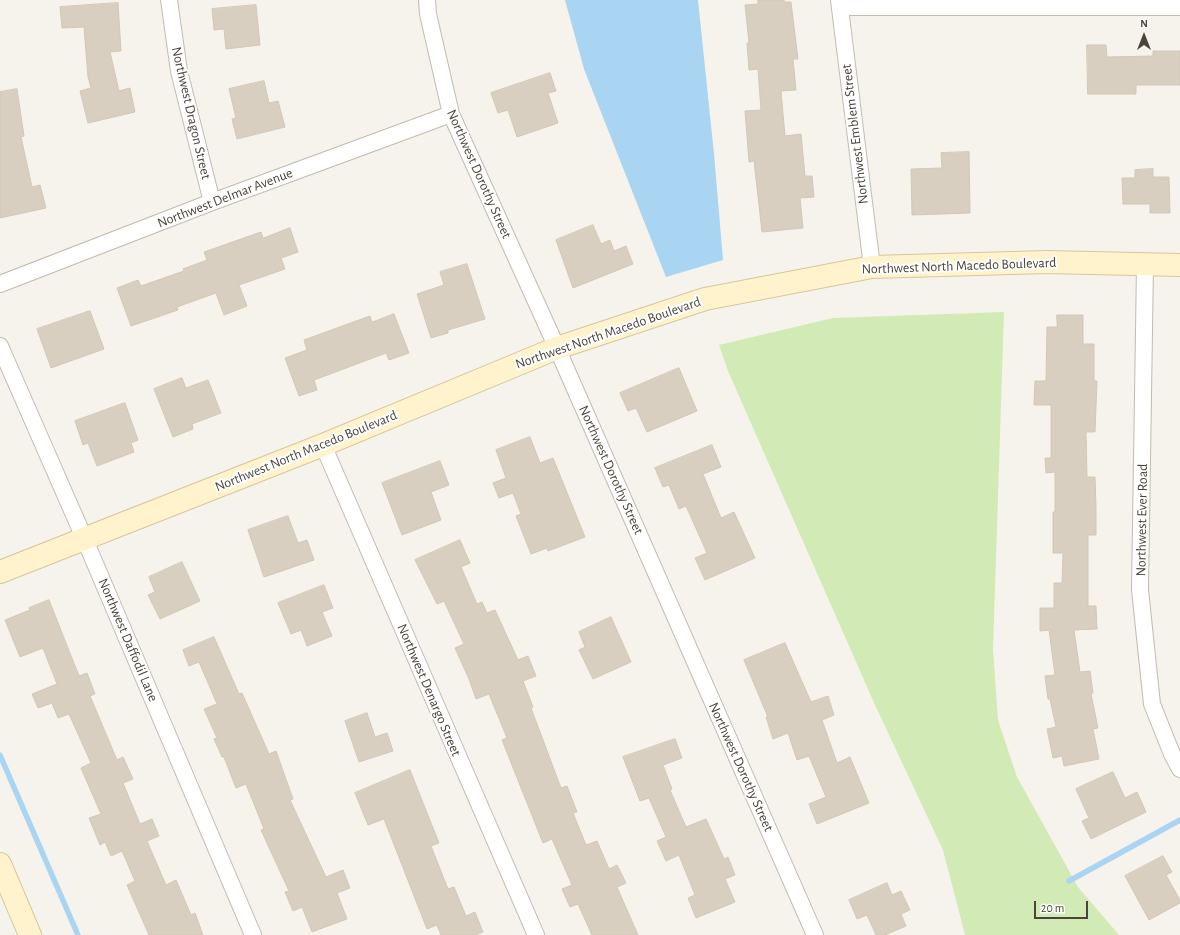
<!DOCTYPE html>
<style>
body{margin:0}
#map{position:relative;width:1180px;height:935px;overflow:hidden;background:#f6f3ec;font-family:"Alegreya Sans",sans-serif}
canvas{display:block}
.north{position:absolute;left:1124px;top:16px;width:40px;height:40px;-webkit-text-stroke:3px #fff;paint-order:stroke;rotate:0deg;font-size:11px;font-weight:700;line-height:16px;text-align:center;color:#4b4439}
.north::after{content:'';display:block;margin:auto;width:14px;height:18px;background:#4b4439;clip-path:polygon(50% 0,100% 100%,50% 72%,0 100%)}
.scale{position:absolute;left:1034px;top:901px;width:54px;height:18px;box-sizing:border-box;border:2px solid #4b4439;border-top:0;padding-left:5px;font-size:12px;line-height:14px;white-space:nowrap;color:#4b4439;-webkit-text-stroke:3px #fff;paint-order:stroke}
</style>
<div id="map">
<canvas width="1180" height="935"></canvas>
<div class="north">N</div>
<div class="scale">20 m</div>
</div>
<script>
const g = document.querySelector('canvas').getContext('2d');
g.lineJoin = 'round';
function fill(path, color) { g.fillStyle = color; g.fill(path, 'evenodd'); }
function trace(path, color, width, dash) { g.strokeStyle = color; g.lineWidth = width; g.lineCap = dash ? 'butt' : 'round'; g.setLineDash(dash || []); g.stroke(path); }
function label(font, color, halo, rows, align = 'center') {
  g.font = font + ' "Alegreya Sans",sans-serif'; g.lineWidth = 4; g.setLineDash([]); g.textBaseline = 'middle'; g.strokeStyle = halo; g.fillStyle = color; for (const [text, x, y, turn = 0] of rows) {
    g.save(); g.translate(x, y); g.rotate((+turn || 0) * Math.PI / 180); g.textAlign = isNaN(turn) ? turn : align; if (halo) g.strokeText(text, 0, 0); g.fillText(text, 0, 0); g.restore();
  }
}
const green = new Path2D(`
 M 1004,312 L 993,650 L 998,720 L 1017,777 L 1078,887 L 1119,935 L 965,935 L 943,850 L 875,705 L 728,371 L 719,345 L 833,318 Z`);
const water = new Path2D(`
 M 565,0 L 698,0 L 714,154 L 723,260 L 666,277 L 584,69 Z`);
const stream = new Path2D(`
 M 0,755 L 78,935
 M 1069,881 L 1180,820`);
const building = new Path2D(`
 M 758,0 L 784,0 L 784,2 L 791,2 L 798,59 L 793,59 L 796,90 L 781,91 L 785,136 L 801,134 L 805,176 L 812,176 L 814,197 L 800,198 L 803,228 L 762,232 L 754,161 L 749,162 L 745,111 L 761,110 L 758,69 L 749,70 L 747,43 L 749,43 L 745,5 L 758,4 Z
 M 118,3 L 121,51 L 110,52 L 119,91 L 130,88 L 135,112 L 88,123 L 80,91 L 91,88 L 88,77 L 84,27 L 62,28 L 60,7 Z
 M 256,5 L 260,45 L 226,49 L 224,29 L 214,30 L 212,9 Z
 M 1087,45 L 1106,45 L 1107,57 L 1153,56 L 1153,51 L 1180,51 L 1180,85 L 1136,85 L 1136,94 L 1088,94 Z
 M 550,73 L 556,91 L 548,93 L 558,123 L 517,137 L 508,110 L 498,113 L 491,93 Z
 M 264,81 L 269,103 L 278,101 L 285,127 L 237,139 L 232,119 L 236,118 L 229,89 Z
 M 17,89 L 24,136 L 21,137 L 32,187 L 40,185 L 46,208 L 0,218 L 0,92 Z
 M 969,152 L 970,213 L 912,215 L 911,169 L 942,168 L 941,153 Z
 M 1153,169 L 1153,177 L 1169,177 L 1170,213 L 1150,213 L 1150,204 L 1123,204 L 1122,178 L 1135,178 L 1135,170 Z
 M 593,225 L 601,244 L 610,240 L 614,251 L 626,246 L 633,264 L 573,288 L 556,240 Z
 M 290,228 L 298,252 L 281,258 L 285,269 L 239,285 L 247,306 L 224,315 L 216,293 L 177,307 L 178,310 L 131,326 L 117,288 L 138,280 L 141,286 L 184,271 L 183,269 L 207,260 L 204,252 L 261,232 L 263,238 Z
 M 467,264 L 485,319 L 448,330 L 448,333 L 431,338 L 417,294 L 444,285 L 440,272 Z
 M 90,311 L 104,349 L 51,368 L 37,329 Z
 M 394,314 L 409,353 L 389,360 L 386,353 L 314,380 L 317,390 L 299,396 L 285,358 L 307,350 L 304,340 L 370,316 L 372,322 Z
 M 1057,315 L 1083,315 L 1083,344 L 1094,344 L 1094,381 L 1097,381 L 1095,432 L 1086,432 L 1087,477 L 1095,477 L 1096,508 L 1096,535 L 1088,535 L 1088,606 L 1096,606 L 1097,629 L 1074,630 L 1080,672 L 1090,671 L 1093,693 L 1091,694 L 1098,728 L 1093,729 L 1099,759 L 1064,766 L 1062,756 L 1053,758 L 1047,729 L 1056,727 L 1050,699 L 1048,699 L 1045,676 L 1055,675 L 1049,630 L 1040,631 L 1040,608 L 1054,608 L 1054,583 L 1062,583 L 1063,553 L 1053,553 L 1053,512 L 1055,512 L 1055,472 L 1046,473 L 1045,458 L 1051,458 L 1051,405 L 1034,405 L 1035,381 L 1046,381 L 1047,327 L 1057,327 Z
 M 679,368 L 697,411 L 647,432 L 636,408 L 628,411 L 620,393 Z
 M 182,378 L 186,388 L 208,380 L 221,413 L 192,424 L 193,429 L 173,437 L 154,389 Z
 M 125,403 L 138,440 L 131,443 L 134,452 L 97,466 L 88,443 L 83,445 L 75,421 Z
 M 530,437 L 540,463 L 553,458 L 585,537 L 548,551 L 547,548 L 531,554 L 516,516 L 521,514 L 513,493 L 499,498 L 493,483 L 506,478 L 496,450 Z
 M 712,445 L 721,467 L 703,474 L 721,518 L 734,512 L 755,558 L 705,580 L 695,558 L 707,553 L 686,506 L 679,509 L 669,485 L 663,487 L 655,468 Z
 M 440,461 L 449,485 L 431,492 L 441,520 L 402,535 L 382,483 Z
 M 288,516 L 298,543 L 307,540 L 314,560 L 264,577 L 248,530 Z
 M 460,540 L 470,563 L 461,567 L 477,604 L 482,602 L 487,613 L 495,610 L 518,660 L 528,656 L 536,676 L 523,681 L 533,707 L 531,708 L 561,788 L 567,786 L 577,812 L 573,813 L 586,845 L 597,841 L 609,869 L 617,865 L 626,883 L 617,887 L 638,935 L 592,935 L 578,904 L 570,907 L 562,889 L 572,885 L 552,839 L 543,843 L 502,740 L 507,738 L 489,694 L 476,699 L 469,679 L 455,648 L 464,644 L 444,601 L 437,604 L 415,560 Z
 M 182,562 L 200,601 L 160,619 L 148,595 L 155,592 L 149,577 Z
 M 324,585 L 333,608 L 322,612 L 332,636 L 307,646 L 301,630 L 291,634 L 278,603 Z
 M 49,600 L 79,676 L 87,673 L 95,694 L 90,696 L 117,760 L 123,757 L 133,779 L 123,783 L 140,824 L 152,819 L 159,836 L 147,841 L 166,885 L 176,880 L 191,915 L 195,913 L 203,935 L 149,935 L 127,885 L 135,881 L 122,851 L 111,856 L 105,842 L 100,845 L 89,818 L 101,814 L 81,768 L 91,763 L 69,714 L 58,718 L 52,703 L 38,708 L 32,694 L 57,684 L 43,648 L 20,657 L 5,620 L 30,610 L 29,608 Z
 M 611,617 L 631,662 L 593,679 L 579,650 L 585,647 L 579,632 Z
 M 214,637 L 239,694 L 242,693 L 269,754 L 276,751 L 293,799 L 290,800 L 326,877 L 343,870 L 350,888 L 337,893 L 347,919 L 312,932 L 302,907 L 293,911 L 285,892 L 289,891 L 261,830 L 264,829 L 246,784 L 236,788 L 224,757 L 222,757 L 214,739 L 217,738 L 204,709 L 217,704 L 199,662 L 189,666 L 183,650 Z
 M 785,643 L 811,702 L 828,696 L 834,715 L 822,720 L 837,763 L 850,757 L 869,803 L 817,824 L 809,804 L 826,797 L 809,756 L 797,760 L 788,733 L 773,739 L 766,717 L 768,717 L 744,660 Z
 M 367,713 L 375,737 L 387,733 L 393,751 L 359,762 L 345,721 Z
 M 675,739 L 682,758 L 663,765 L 672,789 L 670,790 L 686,827 L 706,819 L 724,859 L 728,857 L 735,875 L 725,879 L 735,902 L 696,918 L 688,898 L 695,895 L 679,855 L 666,861 L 657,841 L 666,837 L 649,798 L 640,801 L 623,757 Z
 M 410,770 L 439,843 L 431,846 L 448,889 L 454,887 L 466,916 L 475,912 L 483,932 L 475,935 L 441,935 L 437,925 L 427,929 L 384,819 L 368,825 L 355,793 Z
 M 1113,772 L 1125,798 L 1137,792 L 1146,812 L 1091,839 L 1082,821 L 1089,818 L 1076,789 Z
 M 1163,856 L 1172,872 L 1166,875 L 1180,900 L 1180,903 L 1149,920 L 1125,876 Z
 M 887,883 L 892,895 L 901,891 L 910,910 L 901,914 L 906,926 L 885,935 L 876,935 L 867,915 L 857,919 L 849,900 Z`);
const street = new Path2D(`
 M 169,0 L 179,71 L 212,202
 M 427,0 L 428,14 L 451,114 L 557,348 L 815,935
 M 839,0 L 872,267
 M 840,7 L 1180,7
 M 1145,265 L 1140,590 L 1152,704 L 1172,754 L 1180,769
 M 0,284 L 212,202 L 451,114
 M 0,346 L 85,540 L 253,935
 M 323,445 L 536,935`);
const secondary = new Path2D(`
 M 0,572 L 323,445 L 557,348 L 705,299 L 872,267 L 1047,262 L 1180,265
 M 0,864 L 30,935`);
const streetNames = [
 ["Northwest Dragon Street",191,113,77],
 ["Northwest Emblem Street",855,134,-97],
 ["Northwest Dorothy Street",479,174,66],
 ["Northwest Delmar Avenue",225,198,-21],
 ["Northwest North Macedo Boulevard",959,266,-2],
 ["Northwest North Macedo Boulevard",608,333,-19],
 ["Northwest North Macedo Boulevard",306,451,-22],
 ["Northwest Dorothy Street",611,470,66],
 ["Northwest Ever Road",1142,520,-89],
 ["Northwest Daffodil Lane",128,640,67],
 ["Northwest Denargo Street",429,690,67],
 ["Northwest Dorothy Street",741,767,66]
];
fill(green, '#d2eab5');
fill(water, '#a9d4f2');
trace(stream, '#a9d4f2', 5.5);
fill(building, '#d8cfc1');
trace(building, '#d3c7b4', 1);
trace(street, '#c2bbae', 18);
trace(secondary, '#d6c79b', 24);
trace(street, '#fff', 16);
trace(secondary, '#fff3cd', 22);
label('14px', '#4b4439', '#fff', streetNames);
</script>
